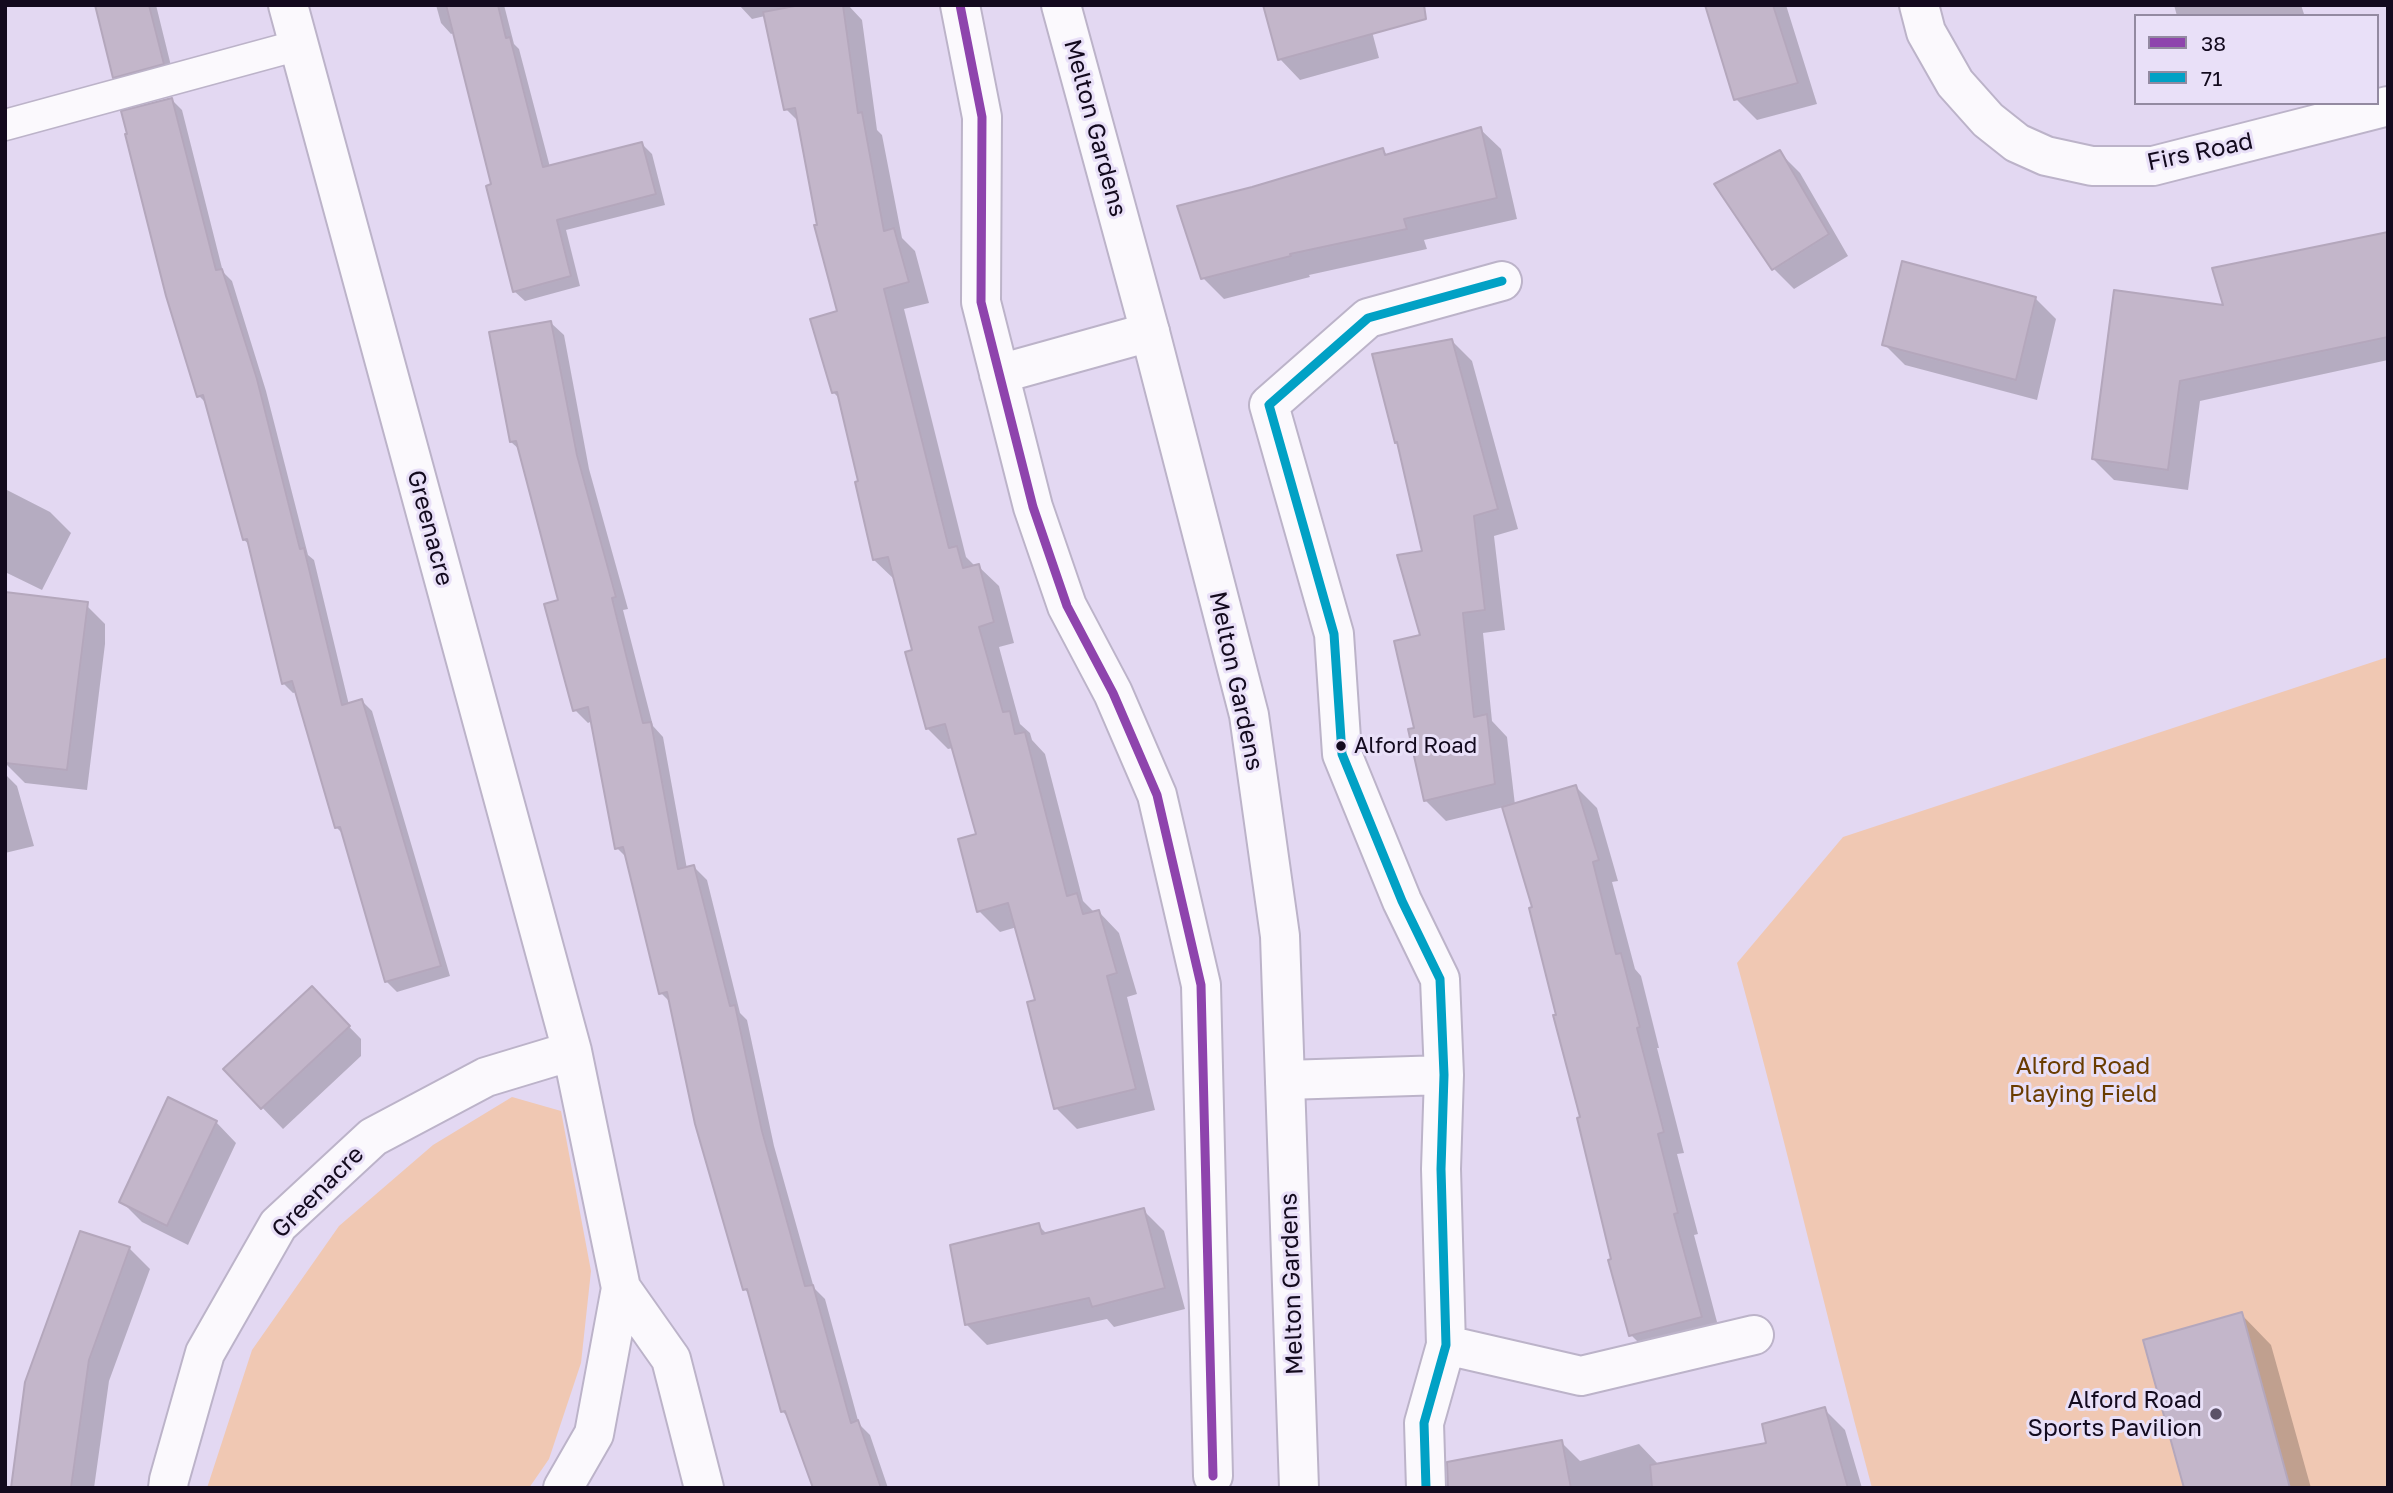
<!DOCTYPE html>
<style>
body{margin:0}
#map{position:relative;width:2393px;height:1493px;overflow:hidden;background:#e3d8f2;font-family:"Golos Text",sans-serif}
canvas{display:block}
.frame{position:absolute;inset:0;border:7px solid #130a1e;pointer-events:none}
.legend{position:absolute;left:2134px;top:14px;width:245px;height:91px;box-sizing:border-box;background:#e9e0f8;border:2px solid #938aa1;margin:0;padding:9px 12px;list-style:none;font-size:21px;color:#130a1e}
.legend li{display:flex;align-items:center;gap:14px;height:35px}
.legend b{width:35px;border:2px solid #938aa1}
</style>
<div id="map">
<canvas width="2393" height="1493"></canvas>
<div class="frame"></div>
<ul class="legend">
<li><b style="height:9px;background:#8e44ad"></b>38</li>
<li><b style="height:9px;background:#01a1c5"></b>71</li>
</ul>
</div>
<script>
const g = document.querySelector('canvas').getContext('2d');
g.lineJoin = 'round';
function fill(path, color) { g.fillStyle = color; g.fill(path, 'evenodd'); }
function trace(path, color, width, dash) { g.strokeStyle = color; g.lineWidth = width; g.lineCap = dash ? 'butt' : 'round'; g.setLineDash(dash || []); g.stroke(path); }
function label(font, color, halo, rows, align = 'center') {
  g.font = font + ' "Golos Text",sans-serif'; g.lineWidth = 6; g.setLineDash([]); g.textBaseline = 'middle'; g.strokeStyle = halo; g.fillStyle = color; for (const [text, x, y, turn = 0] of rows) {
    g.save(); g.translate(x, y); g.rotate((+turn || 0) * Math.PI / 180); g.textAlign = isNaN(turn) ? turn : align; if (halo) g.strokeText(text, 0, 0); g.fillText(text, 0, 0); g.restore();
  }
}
const green = new Path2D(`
 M 2388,657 L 2388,1488 L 1872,1488 C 1825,1313 1785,1137 1737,963 L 1843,837 Z
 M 512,1097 L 561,1111 L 591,1271 L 581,1363 L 549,1459 L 529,1488 L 207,1488 L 252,1350 L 339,1226 L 433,1145 Z`);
const shadow = new Path2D(`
 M 96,5 L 156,5 L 173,74 L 125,87 L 114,77 Z
 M 436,5 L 504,5 L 514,44 L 519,49 L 550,167 L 642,144 L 652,154 L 665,205 L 566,230 L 580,286 L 525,301 L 514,291 L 493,186 L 454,33 L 451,34 L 441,23 Z
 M 739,5 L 848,5 L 862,20 L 877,130 L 882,135 L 902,238 L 915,251 L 929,303 L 904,309 L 966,557 L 975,566 L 978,566 L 999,586 L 1014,643 L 999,647 L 1020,724 L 1030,733 L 1032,740 L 1045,754 L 1083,901 L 1095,913 L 1099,912 L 1119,933 L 1137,994 L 1127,997 L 1155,1110 L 1077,1129 L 1056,1108 L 1037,1001 L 1017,927 L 1000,932 L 979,911 L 978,835 L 953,748 L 948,749 L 927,728 L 915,651 L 896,581 L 874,560 L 860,483 L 840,399 L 833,392 L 839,313 L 819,226 L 800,123 L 786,109 L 765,16 L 752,19 Z
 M 1365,5 L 1379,58 L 1300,80 L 1280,59 Z
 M 1706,5 L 1786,5 L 1817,104 L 1757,120 L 1736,99 Z
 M 2174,5 L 2301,5 L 2304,14 L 2177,16 Z
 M 172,100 L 182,110 L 223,272 L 232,281 L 266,391 L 308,555 L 314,560 L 349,705 L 362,701 L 372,711 L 450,976 L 397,992 L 386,981 L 344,835 L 336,827 L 297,692 L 293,693 L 283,683 L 250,545 L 244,540 L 207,404 L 199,396 Z
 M 1480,129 L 1501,149 L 1517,219 L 1424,240 L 1427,249 L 1309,275 L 1310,277 L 1224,299 L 1203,278 L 1383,150 L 1388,156 Z
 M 1779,152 L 1800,173 L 1848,256 L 1794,289 L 1773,268 Z
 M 2388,234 L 2388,360 L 2200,401 L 2188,490 L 2114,480 L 2093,459 L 2225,307 Z
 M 2035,298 L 2056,319 L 2037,400 L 1905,365 L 1884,344 Z
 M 551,323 L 564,335 L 589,469 L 628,609 L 623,610 L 653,726 L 663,737 L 687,869 L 694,867 L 707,880 L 740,1013 L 747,1020 L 774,1146 L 814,1288 L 825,1299 L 859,1424 L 870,1435 L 888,1488 L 814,1488 L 790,1419 L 782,1411 L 751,1295 L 744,1289 L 672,1004 L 661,993 L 627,858 L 617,848 L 592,721 L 588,723 L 575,710 L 560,601 L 520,450 L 511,442 Z
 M 1451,340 L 1472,361 L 1518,529 L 1494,536 L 1505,630 L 1483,633 L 1492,721 L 1507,737 L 1515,805 L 1576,787 L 1597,808 L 1618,881 L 1612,882 L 1635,969 L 1641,976 L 1659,1048 L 1657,1048 L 1684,1153 L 1677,1154 L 1698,1234 L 1694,1235 L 1721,1337 L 1652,1356 L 1631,1335 L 1534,908 L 1504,807 L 1446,821 L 1425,800 L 1416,730 L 1422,637 L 1424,552 L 1400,445 L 1397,442 Z
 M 5,489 L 50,512 L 71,533 L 42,590 L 5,572 Z
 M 84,603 L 105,624 L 105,644 L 87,790 L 25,783 L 5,763 L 5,720 Z
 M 5,774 L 17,786 L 34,846 L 5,853 Z
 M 332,1009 L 361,1039 L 361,1056 L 283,1129 L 225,1069 Z
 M 216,1122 L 236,1143 L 188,1245 L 142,1222 L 121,1201 Z
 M 1143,1210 L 1164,1231 L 1185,1309 L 1114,1327 L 1107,1319 L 987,1345 L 966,1324 L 1038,1225 L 1048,1235 Z
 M 129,1248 L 150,1269 L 109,1381 L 94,1488 L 13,1488 Z
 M 2241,1314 L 2271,1345 L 2311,1488 L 2185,1488 Z
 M 1824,1409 L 1845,1430 L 1862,1488 L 1487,1488 L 1561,1442 L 1580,1461 L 1639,1444 L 1659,1465 L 1768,1444 Z`);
const building = new Path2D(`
 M 95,5 L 149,5 L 164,64 L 113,78 Z
 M 446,5 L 498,5 L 506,38 L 510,37 L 543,167 L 642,142 L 656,194 L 557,220 L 571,276 L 513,292 L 486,186 L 491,184 Z
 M 800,5 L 843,5 L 858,113 L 862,112 L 884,231 L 894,228 L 909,282 L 884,289 L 949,548 L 957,546 L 963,568 L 979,564 L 994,622 L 979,627 L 1003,712 L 1010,711 L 1015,734 L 1025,732 L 1067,896 L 1077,893 L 1083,914 L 1099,910 L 1117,973 L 1107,976 L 1136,1089 L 1054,1109 L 1027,1002 L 1035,1000 L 1008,903 L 977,912 L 958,839 L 976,834 L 945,724 L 926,729 L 905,652 L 912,650 L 888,557 L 873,560 L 855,482 L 858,481 L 837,392 L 832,393 L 810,319 L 837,311 L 814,225 L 817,225 L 795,108 L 784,110 L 763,12 Z
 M 1263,5 L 1424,5 L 1426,19 L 1278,60 Z
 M 1705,5 L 1773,5 L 1798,83 L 1734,100 Z
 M 172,98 L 216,270 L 222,269 L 257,379 L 300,549 L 304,548 L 342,705 L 362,699 L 441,966 L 385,982 L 340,827 L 335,828 L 292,681 L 282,684 L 247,539 L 243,540 L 203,395 L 197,397 L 166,296 L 125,134 L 127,134 L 121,111 Z
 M 1481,127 L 1497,198 L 1404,219 L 1407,229 L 1290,254 L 1291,256 L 1201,279 L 1177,206 L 1252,187 L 1383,148 L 1385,155 Z
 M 1780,150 L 1829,234 L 1772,270 L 1714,184 Z
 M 2388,232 L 2388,337 L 2180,381 L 2168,470 L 2092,459 L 2114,290 L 2223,305 L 2212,268 Z
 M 1902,261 L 2036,297 L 2016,380 L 1882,345 Z
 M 551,321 L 577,455 L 616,597 L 612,598 L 643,723 L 651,722 L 678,869 L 694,865 L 730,1006 L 735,1005 L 762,1131 L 805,1286 L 813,1285 L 851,1423 L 858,1420 L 881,1488 L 813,1488 L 785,1411 L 781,1412 L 747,1289 L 743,1290 L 695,1124 L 667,992 L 659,994 L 623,847 L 615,849 L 588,707 L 573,711 L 544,604 L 558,600 L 516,441 L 510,442 L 489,332 Z
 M 1452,339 L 1498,509 L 1474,516 L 1485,610 L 1463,613 L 1474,717 L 1487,714 L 1495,784 L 1424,801 L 1408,729 L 1414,728 L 1394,641 L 1420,635 L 1397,555 L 1422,551 L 1397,442 L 1395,443 L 1372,354 Z
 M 5,592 L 88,602 L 67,770 L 5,763 Z
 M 1576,785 L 1599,860 L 1593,862 L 1616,954 L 1621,953 L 1640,1027 L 1637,1028 L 1664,1132 L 1658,1134 L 1678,1213 L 1674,1214 L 1702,1317 L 1629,1336 L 1608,1260 L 1611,1259 L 1577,1118 L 1580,1117 L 1553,1015 L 1556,1015 L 1529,908 L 1532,907 L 1502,807 Z
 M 312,986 L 350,1026 L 261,1109 L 223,1069 Z
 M 168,1097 L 217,1121 L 167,1226 L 119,1202 Z
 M 1144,1208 L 1165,1288 L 1092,1307 L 1089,1298 L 965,1325 L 950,1245 L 1039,1223 L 1042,1234 Z
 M 80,1231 L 130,1247 L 89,1360 L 71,1488 L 11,1488 L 25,1382 Z
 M 2242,1312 L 2290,1488 L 2184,1488 L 2143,1340 Z
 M 1825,1407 L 1848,1488 L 1652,1488 L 1650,1465 L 1766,1443 L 1762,1424 Z
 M 1562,1440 L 1571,1488 L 1448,1488 L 1447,1462 Z`);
const lane = new Path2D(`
 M 5,125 L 299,45`);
const street = new Path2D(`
 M 288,5 L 572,1051 L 621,1288 L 594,1434 L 563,1488
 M 960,5 L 982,117 L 981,302 L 1033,507 L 1067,606 L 1113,693 L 1157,795 L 1201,985 L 1213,1476
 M 1919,5 L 1926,32 L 1955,83 L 1988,120 L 2017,143 L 2046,156 L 2092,166 L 2153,166 L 2388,106
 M 999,374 L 1150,332
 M 1285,1080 L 1444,1075
 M 621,1288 L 671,1359 L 704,1488
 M 1446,1345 L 1581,1376 L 1754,1335
 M 168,1488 L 169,1480 L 205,1353 L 278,1225 L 373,1137 L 486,1077 L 572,1051
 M 1426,1488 L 1424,1423 L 1446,1345 L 1441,1169 L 1444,1075 L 1440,979 L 1402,901 L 1342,754 L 1334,634 L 1269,405 L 1368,318 L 1502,281`);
const secondary = new Path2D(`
 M 1061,5 L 1150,332 L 1249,715 L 1280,936 L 1299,1488`);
const bus1 = new Path2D(`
 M 960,5 L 982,117 L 981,302 L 1033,507 L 1067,606 L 1113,693 L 1157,795 L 1201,985 L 1213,1476`);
const bus2 = new Path2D(`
 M 1426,1488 L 1424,1423 L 1446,1345 L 1441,1169 L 1444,1075 L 1440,979 L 1402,901 L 1342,754 L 1334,634 L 1269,405 L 1368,318 L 1502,281`);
const markers = [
 [1341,746,6,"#130a1e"],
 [2216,1414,7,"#5c5268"]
];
const busNames = [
 ["Alford Road",1354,746]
];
const streetNames = [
 ["Melton Gardens",1095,128,75],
 ["Firs Road",2200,152,-12],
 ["Greenacre",430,528,75],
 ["Melton Gardens",1236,681,78],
 ["Greenacre",318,1192,-45],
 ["Melton Gardens",1292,1284,-92]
];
const parkNames = [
 ["Alford Road",2083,1066],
 ["Playing Field",2083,1094]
];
const poiNames = [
 ["Alford Road",2202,1400],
 ["Sports Pavilion",2202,1428]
];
fill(green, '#f0c8b3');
fill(shadow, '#0003');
fill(building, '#c3b6ca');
trace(building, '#b4a7bc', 2);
trace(lane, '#bcb3c9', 33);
trace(street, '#bcb3c9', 42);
trace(secondary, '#bcb3c9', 42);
trace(lane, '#fbf9fd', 30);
trace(street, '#fbf9fd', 38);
trace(secondary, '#fbf9fd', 38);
trace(bus1, '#8e44ad', 9);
trace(bus2, '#01a1c5', 9);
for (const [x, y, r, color] of markers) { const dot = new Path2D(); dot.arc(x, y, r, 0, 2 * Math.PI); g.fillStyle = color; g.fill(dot); trace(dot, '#e9e0f8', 2.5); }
label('22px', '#130a1e', '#e9e0f8', busNames, 'left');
label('24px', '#130a1e', '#e9e0f8', streetNames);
label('24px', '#6a3c00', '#e9e0f8', parkNames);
label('24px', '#130a1e', '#e9e0f8', poiNames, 'right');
</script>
